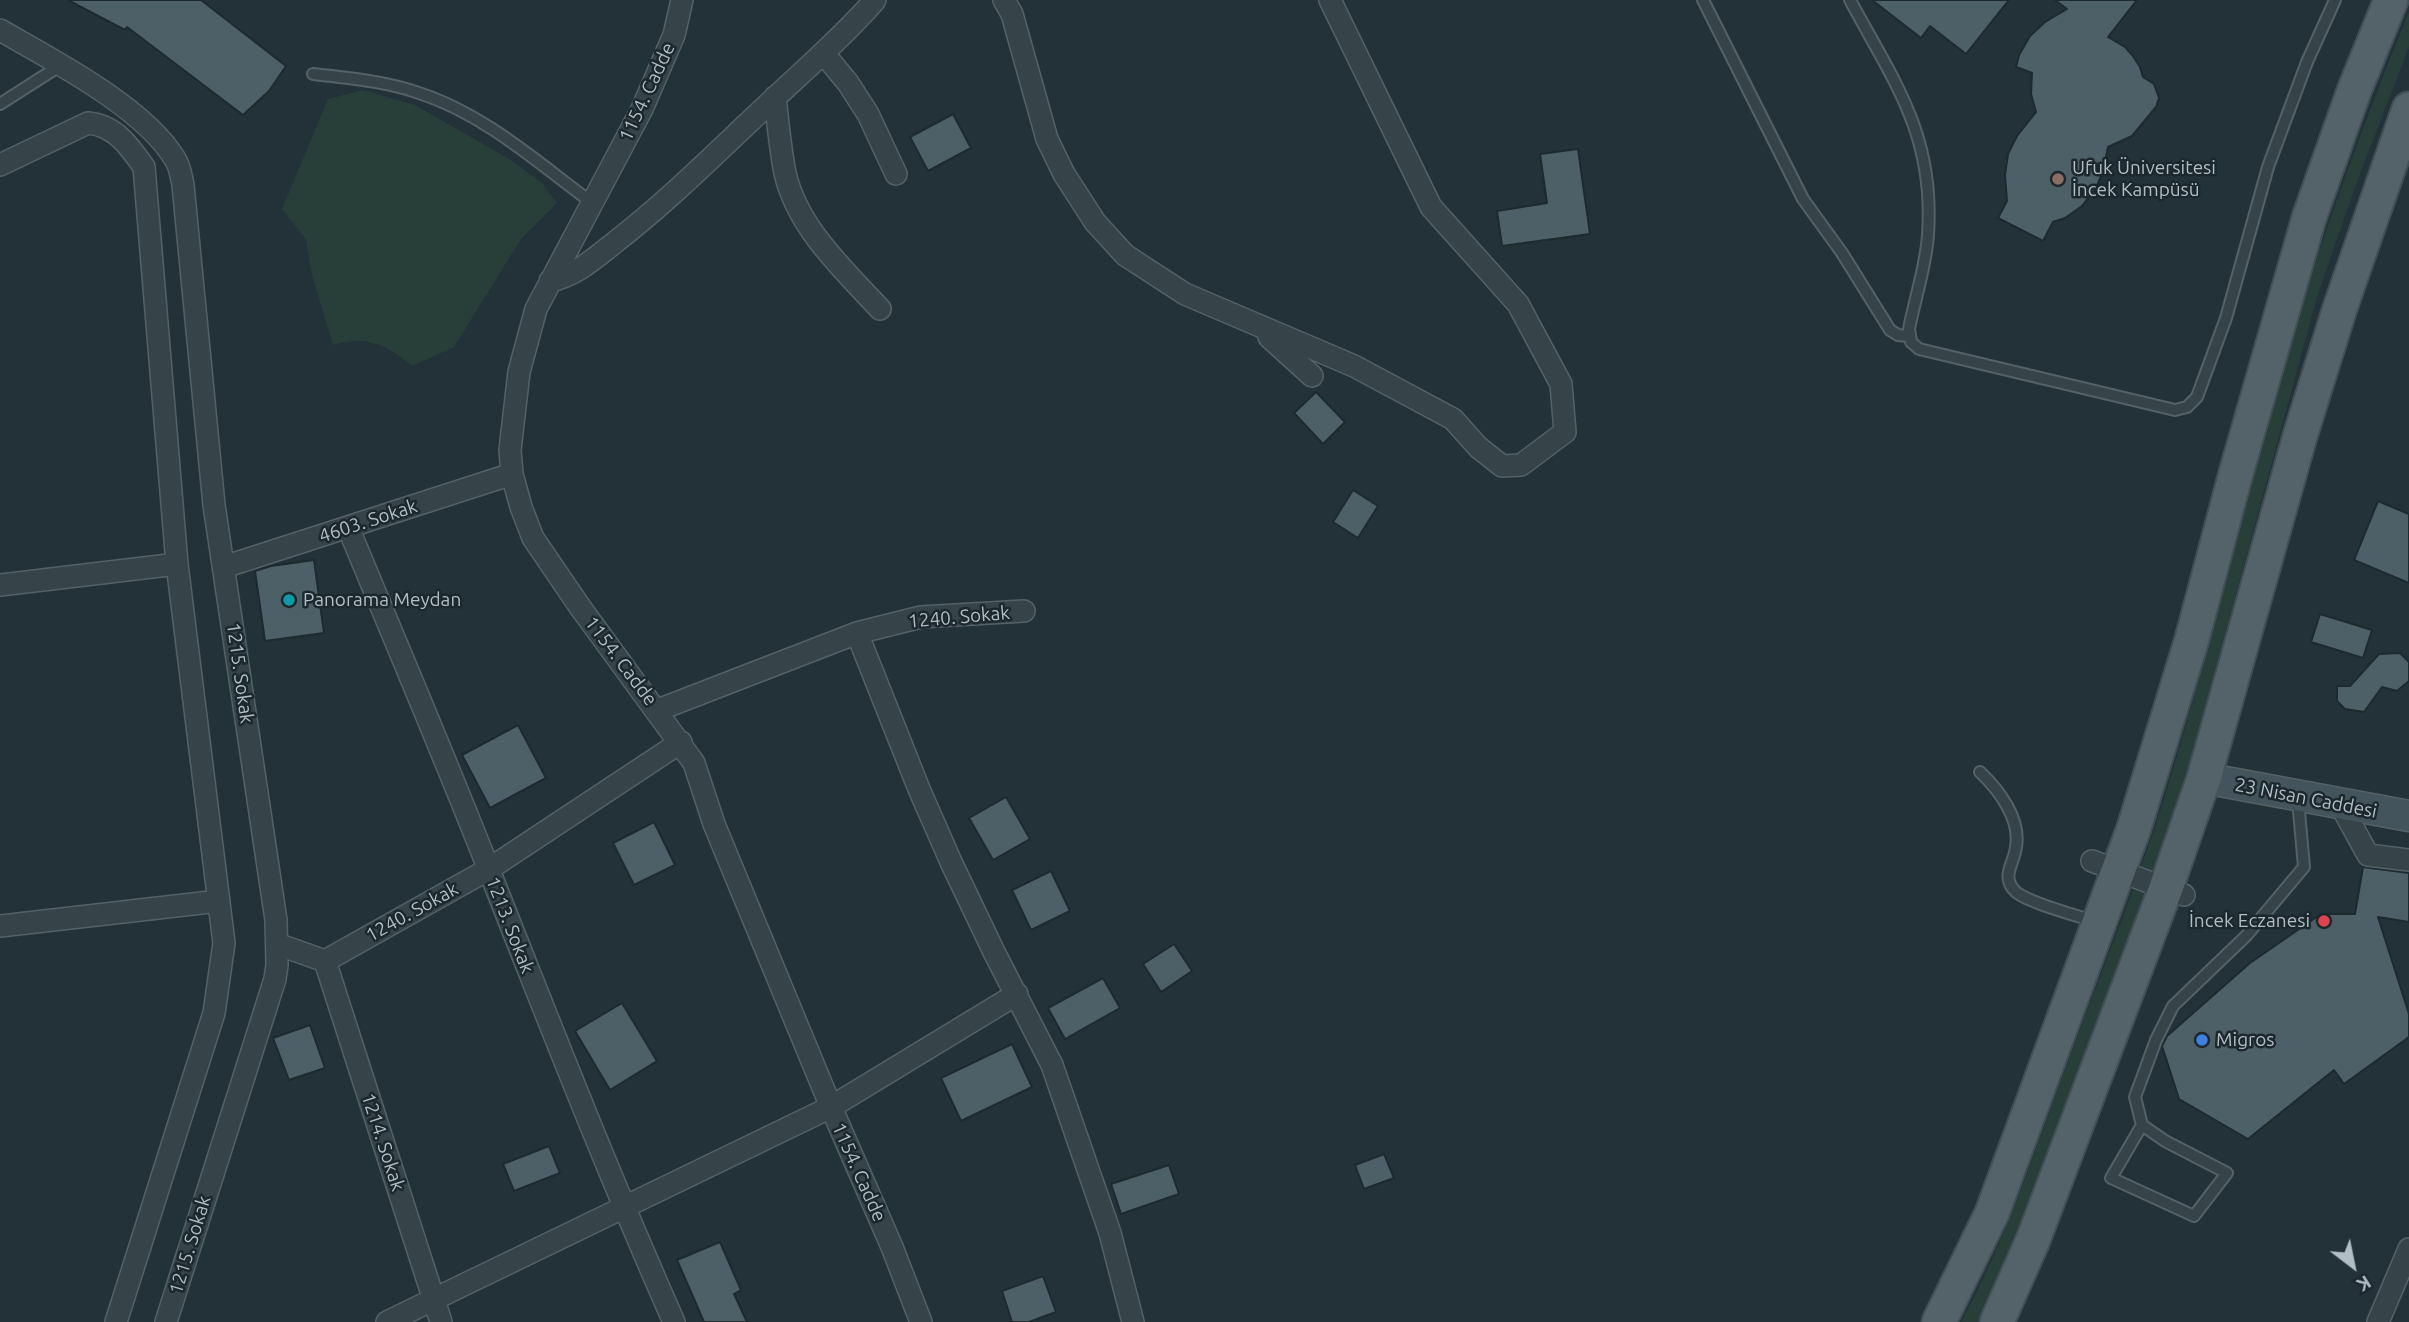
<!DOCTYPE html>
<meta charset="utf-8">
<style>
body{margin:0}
#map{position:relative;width:2409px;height:1322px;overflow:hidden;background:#233239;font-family:Ubuntu,sans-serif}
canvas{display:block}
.north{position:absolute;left:2318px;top:1231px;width:70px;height:70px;-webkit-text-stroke:5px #1c282e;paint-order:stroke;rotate:148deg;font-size:19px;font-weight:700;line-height:28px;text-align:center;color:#b1bec5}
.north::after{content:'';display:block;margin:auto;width:24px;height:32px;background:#b1bec5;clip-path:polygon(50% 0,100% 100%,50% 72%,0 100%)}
</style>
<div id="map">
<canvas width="2409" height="1322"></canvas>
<div class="north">K</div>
</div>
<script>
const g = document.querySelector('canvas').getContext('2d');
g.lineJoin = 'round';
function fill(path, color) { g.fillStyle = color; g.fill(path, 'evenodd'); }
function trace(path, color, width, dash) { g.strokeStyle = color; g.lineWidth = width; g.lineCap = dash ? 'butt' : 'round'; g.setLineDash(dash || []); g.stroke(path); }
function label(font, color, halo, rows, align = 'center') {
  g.font = font + ' Ubuntu,sans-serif'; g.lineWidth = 5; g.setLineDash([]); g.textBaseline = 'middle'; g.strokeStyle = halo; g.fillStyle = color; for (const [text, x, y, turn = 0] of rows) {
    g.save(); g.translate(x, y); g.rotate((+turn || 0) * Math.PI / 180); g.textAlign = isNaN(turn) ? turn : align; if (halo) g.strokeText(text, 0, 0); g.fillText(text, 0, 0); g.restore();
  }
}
const green = new Path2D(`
 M 2409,12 L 2409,47 L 2358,179 L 2317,297 L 2187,774 L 2151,883 L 2015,1242 L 1979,1322 L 1961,1322 C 2009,1235 2039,1138 2074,1045 C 2109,952 2147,859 2175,763 C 2210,645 2237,525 2271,406 C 2309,272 2356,141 2409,12 Z
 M 363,90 L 415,105 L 511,160 L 542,183 L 557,203 L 521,239 L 454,347 L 412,366 C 387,344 365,335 333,345 L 311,271 L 306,239 L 282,209 L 328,99 Z`);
const building = new Path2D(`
 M 68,0 L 201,0 L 286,66 L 269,91 L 243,115 L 127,27 L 125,30 Z
 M 1872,0 L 2009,0 L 1966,54 L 1930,26 L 1921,38 Z
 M 2055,0 L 2137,0 L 2108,37 L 2125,47 L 2133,56 L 2140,67 L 2143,77 L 2154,84 L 2159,98 L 2156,107 L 2132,136 L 2108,147 L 2103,172 L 2095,190 L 2082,206 L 2065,218 L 2053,222 L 2043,241 L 1998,218 L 2007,201 L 2005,175 L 2008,154 L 2017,136 L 2036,112 L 2031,94 L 2032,73 L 2016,67 L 2019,55 L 2030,36 L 2045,22 L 2067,9 Z
 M 953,114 L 971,148 L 928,171 L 910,137 Z
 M 1578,149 L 1590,234 L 1502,246 L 1497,211 L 1547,203 L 1540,154 Z
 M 1316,392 L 1345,422 L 1323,444 L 1294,413 Z
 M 1353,490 L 1378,506 L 1358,538 L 1333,522 Z
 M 2378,501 L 2409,514 L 2409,583 L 2354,560 Z
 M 314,560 L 324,633 L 265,641 L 255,571 L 271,566 Z
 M 2320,614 L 2372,630 L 2363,658 L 2311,642 Z
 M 2400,653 L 2409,662 L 2409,681 L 2397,691 L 2382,687 L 2364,712 L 2345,709 L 2337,701 L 2337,686 L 2350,686 L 2379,654 Z
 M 518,725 L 546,778 L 490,808 L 462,755 Z
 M 1006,797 L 1030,839 L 993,860 L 969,818 Z
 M 654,822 L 675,865 L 634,885 L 613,843 Z
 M 2363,867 L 2409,873 L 2409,922 L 2378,917 L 2409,1014 L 2409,1037 L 2344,1084 L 2334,1070 L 2248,1139 L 2179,1099 L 2162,1046 L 2167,1036 L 2250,963 L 2321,914 L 2355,914 Z
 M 1051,871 L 1070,911 L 1031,930 L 1012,890 Z
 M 1174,944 L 1192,971 L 1161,992 L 1143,964 Z
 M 1103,978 L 1120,1008 L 1065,1039 L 1048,1008 Z
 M 622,1003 L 657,1061 L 610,1090 L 575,1031 Z
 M 310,1025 L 325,1068 L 289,1080 L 273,1038 Z
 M 1012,1044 L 1032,1087 L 961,1121 L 941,1078 Z
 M 549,1146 L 560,1173 L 514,1191 L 503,1164 Z
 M 1384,1154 L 1394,1178 L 1364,1189 L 1355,1165 Z
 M 1169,1165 L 1179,1194 L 1121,1214 L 1111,1184 Z
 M 720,1242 L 741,1290 L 734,1294 L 747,1322 L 704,1322 L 677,1260 Z
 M 1043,1276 L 1056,1312 L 1029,1322 L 1012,1322 L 1002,1291 Z`);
const lane = new Path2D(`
 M 1703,0 L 1803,199 L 1842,253 L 1890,330 L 1898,335 L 1908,336
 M 1850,0 C 1894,82 1935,135 1928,235 C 1926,266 1915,298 1909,329 L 1911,342 L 1919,349 L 2175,410 L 2187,407 L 2197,397 L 2226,318 L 2268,167 L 2307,62 L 2335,0
 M 313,74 C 348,78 384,81 419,93 C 484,114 537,162 591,202
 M 0,104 L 61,65
 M 1980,772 C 1999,790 2021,819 2016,847 C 2014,864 2000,877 2016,892 C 2029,903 2078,916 2097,922
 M 2142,1125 L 2111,1178 L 2194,1216 L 2227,1173 L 2165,1141 L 2142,1125 L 2135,1097 L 2156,1040 L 2173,1006 L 2246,936 L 2304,867 L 2298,800`);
const street = new Path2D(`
 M 682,0 L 674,35 L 642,109 L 536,309 L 519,372 L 510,450 L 512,474 L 521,507 L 533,538 L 580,607 L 694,763 L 714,824 L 831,1107 L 892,1247 L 921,1322
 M 1004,0 L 1012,14 L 1047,139 L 1064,174 L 1095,222 L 1125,255 L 1185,294 L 1354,366 L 1453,419 L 1478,447 L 1502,466 L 1521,465 L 1565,432 L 1561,384 L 1518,304 L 1431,207 L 1330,0
 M 0,30 C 52,60 144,107 175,159 C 180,166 181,176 183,185 L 214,505 L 276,920 L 277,965 L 275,979 L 166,1322
 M 824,54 L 848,83 L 868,114 L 896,174
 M 775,97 C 778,122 780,148 785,173 C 797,227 843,269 880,309
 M 0,165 L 88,123 C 115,125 130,147 144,167 L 177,564 L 224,943 L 214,1013 L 116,1322
 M 550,281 C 575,276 594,259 614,243 C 667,202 715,154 764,108 C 802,72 841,39 875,0
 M 1269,337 L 1312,376
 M 348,527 C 395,641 444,755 489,870 C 549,1022 608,1173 674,1322
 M 224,567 L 512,474
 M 0,585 L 177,564
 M 857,633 L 919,789 L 951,862 L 994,952 L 1052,1065 L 1110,1233 L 1133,1322
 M 658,710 L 857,633 L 921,617 L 1024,611
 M 2340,804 L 2368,855 L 2409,860
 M 2092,861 L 2184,895
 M 0,926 L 219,901
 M 277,944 L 325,961 L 489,869 L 681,742
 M 325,961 L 441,1322
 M 387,1322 L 831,1107 L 1017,994
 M 2378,1322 L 2409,1249`);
const secondary = new Path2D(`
 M 2204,778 L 2409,816`);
const primary = new Path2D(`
 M 1939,1322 L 1992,1213 L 2134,828 L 2192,639 L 2236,473 L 2309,218 L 2354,91 L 2391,0
 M 1997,1322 L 2033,1240 L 2166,888 L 2204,778 L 2300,436 L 2340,308 L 2409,109`);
const markers = [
 [2058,179,7,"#8d6e63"],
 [289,600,7,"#0f9aa8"],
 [2324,921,7,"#e0444e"],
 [2202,1040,7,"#3f7fe0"]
];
const streetNames = [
 ["1154. Cadde",647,92,-65],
 ["4603. Sokak",368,521,-18],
 ["1240. Sokak",959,617,-5],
 ["1154. Cadde",621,661,53],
 ["1215. Sokak",240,673,82],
 ["23 Nisan Caddesi",2306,798,11],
 ["1240. Sokak",412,912,-29],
 ["1213. Sokak",510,925,69],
 ["1214. Sokak",383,1142,72],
 ["1154. Cadde",859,1172,66],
 ["1215. Sokak",190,1245,-73]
];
const poiNames = [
 ["Ufuk Üniversitesi",2072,168],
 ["İncek Kampüsü",2072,190],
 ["Panorama Meydan",303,600],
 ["İncek Eczanesi",2310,921,"right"],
 ["Migros",2216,1040]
];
fill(green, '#283e39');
fill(building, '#4e6067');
trace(building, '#1d2a30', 2);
trace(lane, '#546167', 14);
trace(street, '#546167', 24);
trace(secondary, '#546167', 33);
trace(primary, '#424f55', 37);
trace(lane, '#364349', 10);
trace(street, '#364349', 21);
trace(secondary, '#44545c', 30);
trace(primary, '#546369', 33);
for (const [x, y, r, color] of markers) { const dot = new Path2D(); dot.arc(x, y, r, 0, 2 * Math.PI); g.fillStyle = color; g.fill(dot); trace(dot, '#1c282e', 2.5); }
label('19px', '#b1bec5', '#1c282e', streetNames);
label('19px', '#b1bec5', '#1c282e', poiNames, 'left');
</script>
